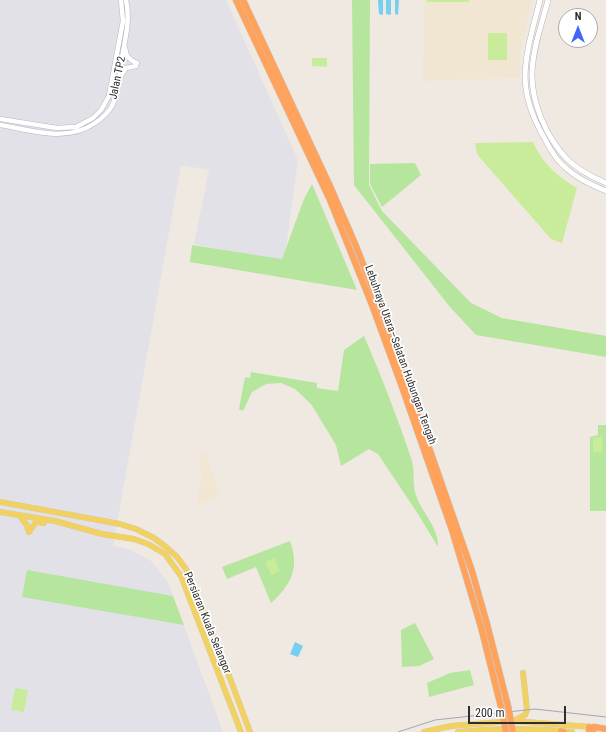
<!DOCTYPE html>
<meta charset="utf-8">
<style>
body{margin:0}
#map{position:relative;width:606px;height:732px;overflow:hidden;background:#efe9e1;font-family:"Roboto Condensed",sans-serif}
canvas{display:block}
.north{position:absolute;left:558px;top:8px;width:40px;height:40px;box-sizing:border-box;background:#fff;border:1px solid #ababab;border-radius:50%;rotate:0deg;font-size:11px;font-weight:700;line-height:16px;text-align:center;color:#2e2e2e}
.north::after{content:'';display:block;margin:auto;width:14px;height:18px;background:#4264fb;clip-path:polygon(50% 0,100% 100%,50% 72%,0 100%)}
.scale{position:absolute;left:468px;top:706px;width:98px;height:18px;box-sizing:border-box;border:2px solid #2e2e2e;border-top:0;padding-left:5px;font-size:12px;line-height:14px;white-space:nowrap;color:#2e2e2e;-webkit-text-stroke:3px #fff;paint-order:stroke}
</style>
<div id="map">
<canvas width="606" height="732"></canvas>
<div class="north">N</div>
<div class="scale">200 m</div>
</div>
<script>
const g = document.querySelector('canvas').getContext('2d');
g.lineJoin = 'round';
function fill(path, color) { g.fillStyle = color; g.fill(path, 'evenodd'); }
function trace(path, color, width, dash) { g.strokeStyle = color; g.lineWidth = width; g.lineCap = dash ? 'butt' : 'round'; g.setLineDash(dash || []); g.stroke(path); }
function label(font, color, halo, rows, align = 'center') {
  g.font = font + ' "Roboto Condensed",sans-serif'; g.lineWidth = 3.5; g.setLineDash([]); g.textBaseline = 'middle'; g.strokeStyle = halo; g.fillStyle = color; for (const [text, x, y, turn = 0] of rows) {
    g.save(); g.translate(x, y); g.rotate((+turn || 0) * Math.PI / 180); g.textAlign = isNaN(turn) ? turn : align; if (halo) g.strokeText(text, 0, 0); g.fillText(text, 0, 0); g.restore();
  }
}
const industrial = new Path2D(`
 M 0,0 L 226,0 L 298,160 L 284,262 L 194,244 L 209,170 L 181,165 L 113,546 L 129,549 L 151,561 L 168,582 L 223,732 L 0,732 Z`);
const education = new Path2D(`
 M 424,0 L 532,0 L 520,52 L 520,78 L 423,81 Z
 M 205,453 L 220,493 L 219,496 L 196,506 L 202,475 L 199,466 L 200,455 Z`);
const green = new Path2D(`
 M 352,0 L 370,0 L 369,185 L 382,211 L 471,303 L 502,318 L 606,336 L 606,357 L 476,335 L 450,307 L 354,185 Z
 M 415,163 L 421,175 L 382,207 L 370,184 L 370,164 Z
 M 312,184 L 357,290 L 190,262 L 192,245 L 282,259 L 304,199 Z
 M 364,336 C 382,377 398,419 412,461 C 415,473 412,487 417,498 C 423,513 439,529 438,547 L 418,514 L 378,454 L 369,449 L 341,466 L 336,445 L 311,404 L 295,389 L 281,383 L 266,384 L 252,392 L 243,411 L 239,409 L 245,377 L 250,378 L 251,372 L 317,383 L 317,388 L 338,391 L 344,350 Z
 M 598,425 L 606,425 L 606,511 L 590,511 L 590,437 L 598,435 Z
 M 290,541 C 300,568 291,585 271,603 L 256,567 L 227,579 L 222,567 Z
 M 27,570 L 173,596 L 184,625 L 22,597 Z
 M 415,623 L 434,659 L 419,666 L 402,667 L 401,630 Z
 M 470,670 L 474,685 L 429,697 L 427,683 L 450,673 Z`);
const pitch = new Path2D(`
 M 427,0 L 469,0 L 469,2 L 427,2 Z
 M 488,33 L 507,33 L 507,60 L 488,60 Z
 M 312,58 L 327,58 L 327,67 L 312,66 Z
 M 533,142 C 542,163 557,176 577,188 L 562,243 L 551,239 L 481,159 L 477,154 L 475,143 Z
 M 602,437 L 602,453 L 593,452 L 593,438 Z
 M 274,558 L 280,571 L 271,575 L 265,562 Z
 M 15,688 L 28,690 L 24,712 L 11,710 Z`);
const water = new Path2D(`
 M 378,0 L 383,0 L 383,14 L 382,15 L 379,14 Z
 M 386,0 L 391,0 L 391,14 L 390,15 L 386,14 Z
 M 395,0 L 399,0 L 398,15 L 395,14 Z
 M 295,642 L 303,646 L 298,657 L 290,654 Z`);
const tertiary = new Path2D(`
 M 125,48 C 126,56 129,60 137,63
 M 120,77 L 126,68 L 136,66
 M 0,119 L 57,128 L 76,127 L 93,118 L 101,110 L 109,96 L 123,21 L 121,0
 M 0,125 C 32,130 66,143 95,123 C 101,119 108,113 112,106 C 118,93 119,77 121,64 C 124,42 131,22 126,0`);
const secondary = new Path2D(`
 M 540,0 C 535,21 528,42 526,63 C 522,92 532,117 546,141 C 551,151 557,161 566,168 C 578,179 592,185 606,191
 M 548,0 C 542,23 533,48 532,72 C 531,102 546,137 567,159 C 578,170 592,177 606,183`);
const primary = new Path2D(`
 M 0,502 L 120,524 L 136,529 L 154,538 L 166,547 L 177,557 L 186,569 L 219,649 L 250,732
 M 0,512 L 55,521 L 102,534 L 134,539 L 148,544 L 165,554 L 181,576 L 241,732
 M 19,515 L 26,524 L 29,532
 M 29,532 L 36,522 L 44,523
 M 515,720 L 525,715 L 527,710 L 523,673
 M 424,732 L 451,726 L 513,721 L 592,727
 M 458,732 C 496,728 534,728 572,732`);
const motorway = new Path2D(`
 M 236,0 L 330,200 L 372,305 L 401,384 L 452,530 L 481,627 L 501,707
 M 243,0 L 329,184 L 356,246 L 383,316 L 472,571 L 487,624 L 508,706
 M 561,731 L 564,732
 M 589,732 L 589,727
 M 593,732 L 594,727 L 606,729`);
const tram = new Path2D(`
 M 398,732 L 435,720 L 535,709 L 606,717`);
const motorwayBridge = new Path2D(`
 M 508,706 L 513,732
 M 501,707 L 506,732`);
const streetNames = [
 ["Jalan TP2",118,78,-78],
 ["Lebuhraya Utara–Selatan Hubungan Tengah",400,355,70],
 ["Persiaran Kuala Selangor",207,623,68]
];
fill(industrial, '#e3e1e8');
fill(education, '#f0e6d1');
fill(green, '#b6e59e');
fill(pitch, '#c9ec9a');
fill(water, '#75cff0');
trace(tertiary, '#b4b7c1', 5.5);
trace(secondary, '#b4b7c1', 6);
trace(primary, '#c9c9c9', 6);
trace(motorway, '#c9c9c9', 7);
trace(tertiary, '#fff', 4.5);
trace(secondary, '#fff', 5);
trace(primary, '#f2d163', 5.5);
trace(motorway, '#ffa35c', 6);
trace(tram, '#a3a6b8', 1);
trace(motorwayBridge, '#c9c9c9', 7, []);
trace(motorwayBridge, '#ffa35c', 6);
label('11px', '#2e2e2e', '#fff', streetNames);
</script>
